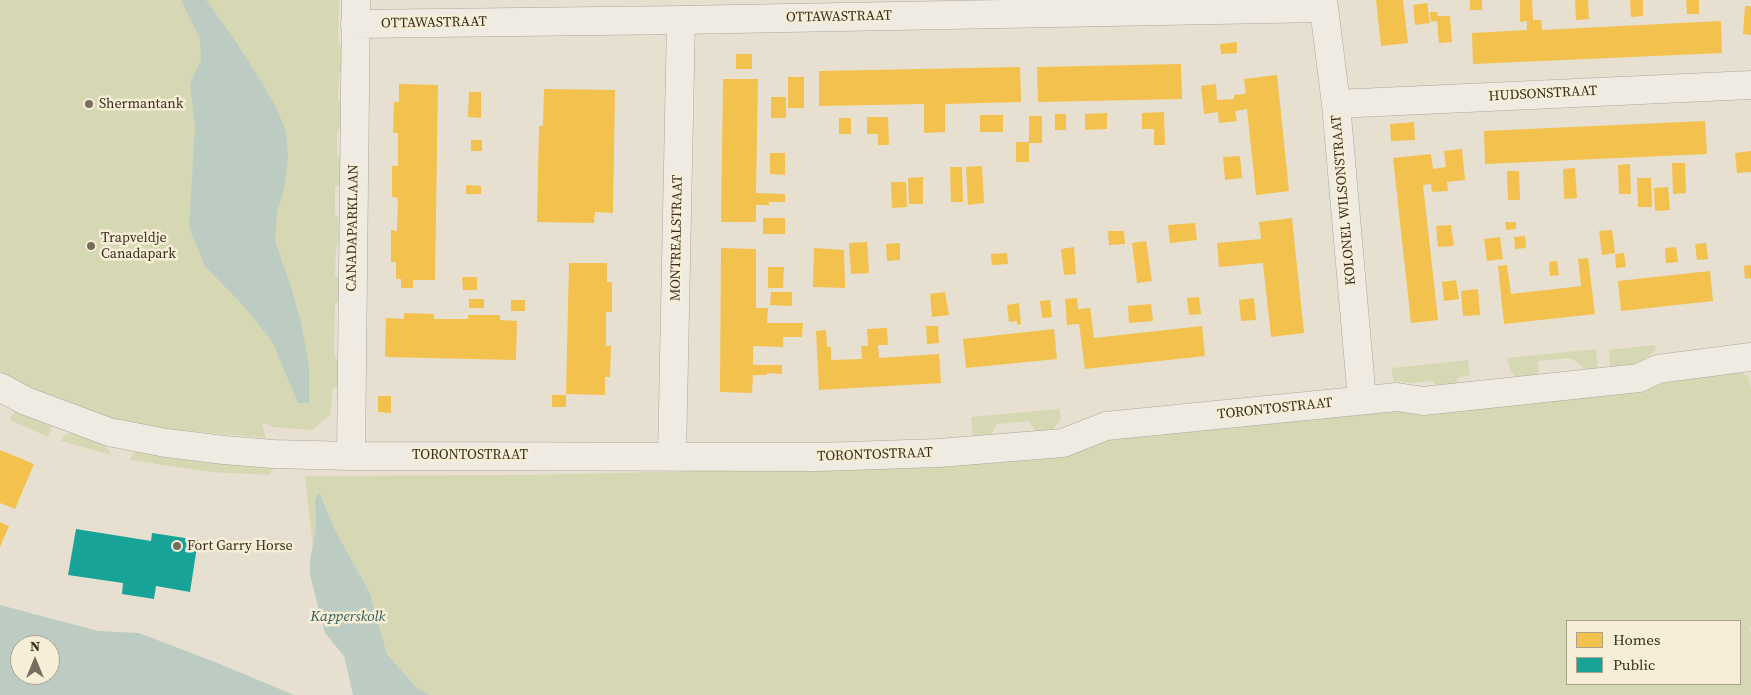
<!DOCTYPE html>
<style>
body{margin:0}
#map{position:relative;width:1751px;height:695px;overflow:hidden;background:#e7e0d1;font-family:"Source Serif 4",serif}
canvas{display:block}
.legend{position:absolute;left:1566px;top:620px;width:175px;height:65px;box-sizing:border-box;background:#f7eed8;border:1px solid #ada18e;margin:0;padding:6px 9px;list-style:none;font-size:15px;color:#3d2e20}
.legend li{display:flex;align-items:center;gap:10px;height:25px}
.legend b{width:25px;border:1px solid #ada18e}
.north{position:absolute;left:10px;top:635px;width:50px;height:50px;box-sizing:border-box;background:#f7eed8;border:1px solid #ada18e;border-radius:50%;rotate:0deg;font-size:14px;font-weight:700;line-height:20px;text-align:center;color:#3d2e20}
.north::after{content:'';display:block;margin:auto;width:18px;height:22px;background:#786c5e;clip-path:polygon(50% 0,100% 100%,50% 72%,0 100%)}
</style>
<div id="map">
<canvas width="1751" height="695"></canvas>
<ul class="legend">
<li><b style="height:14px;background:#f2c14e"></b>Homes</li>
<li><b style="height:14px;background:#17a398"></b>Public</li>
</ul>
<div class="north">N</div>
</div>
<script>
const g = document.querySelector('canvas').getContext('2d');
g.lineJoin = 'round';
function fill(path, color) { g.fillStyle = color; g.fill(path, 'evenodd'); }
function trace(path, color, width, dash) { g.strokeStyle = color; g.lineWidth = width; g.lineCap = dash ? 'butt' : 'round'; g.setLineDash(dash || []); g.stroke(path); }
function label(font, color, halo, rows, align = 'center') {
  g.font = font + ' "Source Serif 4",serif'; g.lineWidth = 5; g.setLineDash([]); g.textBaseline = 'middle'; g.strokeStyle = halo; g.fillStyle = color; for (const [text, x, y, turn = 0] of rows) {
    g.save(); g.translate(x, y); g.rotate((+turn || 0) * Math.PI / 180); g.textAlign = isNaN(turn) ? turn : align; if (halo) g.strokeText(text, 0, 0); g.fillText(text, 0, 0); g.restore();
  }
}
const green = new Path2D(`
 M 0,0 L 339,0 L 338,43 L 344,47 L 344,69 L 339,73 L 338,100 L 344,104 L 343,125 L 337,131 L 337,156 L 342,160 L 340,184 L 335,187 L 335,215 L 342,220 L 342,241 L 336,246 L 335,276 L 343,282 L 341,299 L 335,304 L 334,355 L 341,366 L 341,387 L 333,388 L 330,415 L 312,430 L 273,427 L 268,424 L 262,424 L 266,438 L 145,427 L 89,414 L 0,373 Z
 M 1655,345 L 1656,350 L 1638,366 L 1610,369 L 1609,350 Z
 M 1596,349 L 1598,372 L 1589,372 L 1571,358 L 1538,361 L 1539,371 L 1535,377 L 1517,378 L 1511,371 L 1507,358 Z
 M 1468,360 L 1470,375 L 1459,377 L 1457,382 C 1448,387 1439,389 1432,381 L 1410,383 L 1393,381 L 1392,368 Z
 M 1737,371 L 1748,376 L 1751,388 L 1751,627 L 1749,628 L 1751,634 L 1751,695 L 430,695 L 417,688 L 387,654 L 370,593 L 336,532 L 320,494 L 315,500 L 316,527 L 313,548 L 305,476 L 525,475 L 838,468 L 915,464 L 1091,448 L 1114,436 L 1401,408 L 1408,413 L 1647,387 L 1664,377 ZM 1567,621 L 1740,621 L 1740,684 L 1567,684 Z
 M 1059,409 L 1061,418 L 1051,432 L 1037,433 L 1028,421 L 997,424 L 990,436 L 973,438 L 971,417 Z
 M 15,410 L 52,426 L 48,437 L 10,420 Z
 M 70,433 C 87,437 105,437 111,455 L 61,441 L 64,436 Z
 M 138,450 L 278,465 L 268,475 L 211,472 L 130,460 L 132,455 Z`);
const water = new Path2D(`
 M 181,0 L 206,0 L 234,39 L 257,75 L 277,109 L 286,132 L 288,158 L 284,189 L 277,212 L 275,241 L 291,287 L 302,327 L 309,366 L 309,403 L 298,403 L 272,341 L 242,304 L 205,266 L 189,227 L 195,127 L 190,84 L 201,60 L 200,39 Z
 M 318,494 L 320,494 L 336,532 L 370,593 L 387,654 L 417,688 L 430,695 L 353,695 L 344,656 L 325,633 L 310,575 L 310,561 L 316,527 L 315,500 Z
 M 0,605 L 98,631 L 139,633 L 215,662 L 294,695 L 0,695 ZM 20,645 L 50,645 L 50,675 L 20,675 Z`);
const homes = new Path2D(`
 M 1376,0 L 1403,0 L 1408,43 L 1381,46 Z
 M 1470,0 L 1482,0 L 1482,10 L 1470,10 Z
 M 1520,0 L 1532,0 L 1533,20 L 1541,20 L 1542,30 L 1721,21 L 1722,53 L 1473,64 L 1472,33 L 1527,30 L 1527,21 L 1520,22 Z
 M 1575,0 L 1588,0 L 1589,19 L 1576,20 Z
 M 1630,0 L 1643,0 L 1643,16 L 1631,17 Z
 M 1686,0 L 1699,0 L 1699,14 L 1687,14 Z
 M 1427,3 L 1430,23 L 1415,25 L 1413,5 Z
 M 1745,6 L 1751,6 L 1751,35 L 1743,34 Z
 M 1430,12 L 1437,12 L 1438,16 L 1450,16 L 1452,42 L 1439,43 L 1437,21 L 1431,22 Z
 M 1237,42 L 1237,53 L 1221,54 L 1220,44 Z
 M 736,54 L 752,54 L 752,69 L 736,69 Z
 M 1181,64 L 1182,99 L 1038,102 L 1037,67 Z
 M 1020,67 L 1021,102 L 945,104 L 945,132 L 924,133 L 924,104 L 819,106 L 819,71 Z
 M 1277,75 L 1289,191 L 1256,195 L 1247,109 L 1235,111 L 1237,121 L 1219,123 L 1218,112 L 1204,114 L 1201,86 L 1216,84 L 1217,100 L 1234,99 L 1234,95 L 1246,94 L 1244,79 Z
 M 788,77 L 804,77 L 804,108 L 788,108 Z
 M 723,79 L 758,79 L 756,193 L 785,194 L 785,202 L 769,202 L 769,205 L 756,205 L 756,222 L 721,222 Z
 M 399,84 L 438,85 L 435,280 L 413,280 L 413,288 L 401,288 L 401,279 L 396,279 L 396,262 L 391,262 L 391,230 L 397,231 L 398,198 L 392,197 L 392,166 L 398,166 L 398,133 L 393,133 L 394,102 L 399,102 Z
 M 544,89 L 615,90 L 613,213 L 595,212 L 594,223 L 537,222 L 539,126 L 543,126 Z
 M 469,92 L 481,92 L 481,118 L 468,117 Z
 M 771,97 L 786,97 L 786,118 L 771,118 Z
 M 1164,112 L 1165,145 L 1154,145 L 1154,129 L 1142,129 L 1142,113 Z
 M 1107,113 L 1107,129 L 1085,130 L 1085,114 Z
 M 1055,114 L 1066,114 L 1066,130 L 1055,130 Z
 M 980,115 L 1003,115 L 1003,132 L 980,132 Z
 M 1029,116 L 1042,116 L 1042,143 L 1029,143 L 1029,162 L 1016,162 L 1016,142 L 1029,142 Z
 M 867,117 L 888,117 L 889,145 L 878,145 L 878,134 L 867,134 Z
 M 839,118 L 851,118 L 851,134 L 839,134 Z
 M 1705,121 L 1707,154 L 1485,164 L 1484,131 Z
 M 1414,122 L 1415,140 L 1391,141 L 1390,124 Z
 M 471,140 L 482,140 L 482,151 L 471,151 Z
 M 1462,149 L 1465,180 L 1447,182 L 1448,191 L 1432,192 L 1431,184 L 1423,185 L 1438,320 L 1411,323 L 1393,158 L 1431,154 L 1433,169 L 1446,167 L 1444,151 Z
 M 1751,151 L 1751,172 L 1737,173 L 1735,153 Z
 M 770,153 L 785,153 L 785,175 L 770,174 Z
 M 1240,156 L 1242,178 L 1225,180 L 1223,157 Z
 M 1672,163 L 1685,163 L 1686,193 L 1673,194 Z
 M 1630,164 L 1631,194 L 1619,194 L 1618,165 Z
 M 982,166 L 984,203 L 968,205 L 966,167 Z
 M 950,167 L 962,167 L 963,202 L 951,202 Z
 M 1575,168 L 1577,198 L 1564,199 L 1563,169 Z
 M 1507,171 L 1519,171 L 1520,200 L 1508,200 Z
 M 923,177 L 923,204 L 909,204 L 908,178 Z
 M 1637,178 L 1651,178 L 1652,207 L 1638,207 Z
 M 891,182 L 906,182 L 907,207 L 892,208 Z
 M 466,185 L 481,186 L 481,194 L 466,194 Z
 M 1668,187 L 1670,210 L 1655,211 L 1654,188 Z
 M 763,218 L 785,218 L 785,234 L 763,234 Z
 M 1292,218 L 1304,333 L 1271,337 L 1263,263 L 1219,267 L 1217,243 L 1261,239 L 1259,222 Z
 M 1505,222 L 1516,222 L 1516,229 L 1506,230 Z
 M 1195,223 L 1197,240 L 1170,243 L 1168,225 Z
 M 1451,225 L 1454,246 L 1438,247 L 1436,226 Z
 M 1612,230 L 1615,253 L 1602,255 L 1599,231 Z
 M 1108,231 L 1124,231 L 1125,244 L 1109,245 Z
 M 1525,236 L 1526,248 L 1515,249 L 1514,237 Z
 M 1500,237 L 1503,259 L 1487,261 L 1484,239 Z
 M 1146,241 L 1152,281 L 1137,283 L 1132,243 Z
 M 867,242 L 869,273 L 851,274 L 849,243 Z
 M 900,243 L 900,260 L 887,261 L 886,244 Z
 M 1706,243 L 1708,259 L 1697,260 L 1695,244 Z
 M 1074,247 L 1076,274 L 1064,275 L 1061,249 Z
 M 1676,247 L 1678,262 L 1666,263 L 1665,248 Z
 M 721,248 L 756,249 L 756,308 L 768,308 L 767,323 L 803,323 L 802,337 L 783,337 L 783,347 L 753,346 L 753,365 L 782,365 L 782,374 L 767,373 L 767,375 L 753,375 L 752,393 L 720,392 Z
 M 814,248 L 844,250 L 845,288 L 813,287 Z
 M 1007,253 L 1008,264 L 992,265 L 991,254 Z
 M 1624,253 L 1626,267 L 1616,268 L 1615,254 Z
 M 1588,258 L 1595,314 L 1504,324 L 1498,266 L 1507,265 L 1511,294 L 1581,286 L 1578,259 Z
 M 1557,261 L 1559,275 L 1550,276 L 1549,262 Z
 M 569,263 L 607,263 L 607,282 L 612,282 L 612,312 L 606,312 L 606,346 L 611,346 L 610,377 L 605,377 L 605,395 L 566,394 Z
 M 1751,265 L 1751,278 L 1745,279 L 1744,266 Z
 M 768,267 L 784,267 L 783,288 L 768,288 Z
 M 1710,271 L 1713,301 L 1621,311 L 1618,281 Z
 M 462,277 L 477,277 L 477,290 L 463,290 Z
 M 1456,280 L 1459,299 L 1444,301 L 1442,282 Z
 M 1478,289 L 1480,315 L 1463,316 L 1461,291 Z
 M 771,292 L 792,292 L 792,306 L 770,305 Z
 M 945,292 L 949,315 L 932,317 L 930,294 Z
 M 1199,297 L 1201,314 L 1189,315 L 1187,298 Z
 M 1077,298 L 1078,309 L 1090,308 L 1094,338 L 1202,326 L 1205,356 L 1085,369 L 1079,324 L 1067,325 L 1065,299 Z
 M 1254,298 L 1256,320 L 1241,321 L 1239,300 Z
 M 469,299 L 484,299 L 484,308 L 469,308 Z
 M 511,300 L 525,300 L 525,311 L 511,311 Z
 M 1050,300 L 1052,317 L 1042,318 L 1040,301 Z
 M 1019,303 L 1021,324 L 1017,325 L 1017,321 L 1009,322 L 1007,305 Z
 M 1151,304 L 1153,321 L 1129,323 L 1128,306 Z
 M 404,313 L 434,314 L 434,319 L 468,319 L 468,315 L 500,315 L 500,320 L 517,321 L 516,360 L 385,357 L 386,318 L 404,319 Z
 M 926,326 L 938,326 L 939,343 L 927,344 Z
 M 887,328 L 888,345 L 878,345 L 879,358 L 939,354 L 941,383 L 819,390 L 816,331 L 826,330 L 827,347 L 831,347 L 831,360 L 862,359 L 861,346 L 868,346 L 867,329 Z
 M 1054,329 L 1057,359 L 966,368 L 963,339 Z
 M 552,395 L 566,395 L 566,407 L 552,407 Z
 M 378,396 L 391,396 L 391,413 L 378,412 Z
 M 0,450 L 34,464 L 15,509 L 0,503 Z
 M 0,522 L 9,526 L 0,547 Z`);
const public = new Path2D(`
 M 76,529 L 151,541 L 152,533 L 198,540 L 190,592 L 156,586 L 154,599 L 122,594 L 123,583 L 68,575 Z`);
const minor = new Path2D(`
 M 1323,0 L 1336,104 L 1362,400
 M 355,24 L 681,20 L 1323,8
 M 1336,104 L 1751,85
 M 0,387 L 26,401 L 109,432 L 166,443 L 224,450 L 273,454 L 351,456 L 819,457 L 939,453 L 1063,443 L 1106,426 L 1397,397 L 1423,401 L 1639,378 L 1658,369 L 1751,357
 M 351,456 L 356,0
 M 672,456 L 681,20`);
const markers = [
 [89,104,5,"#786c5e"],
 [91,246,5,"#786c5e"],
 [177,546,5,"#786c5e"]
];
const streetNames = [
 ["OTTAWASTRAAT",839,17,-1],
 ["OTTAWASTRAAT",434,23,-1],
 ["HUDSONSTRAAT",1543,94,-3],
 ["KOLONEL WILSONSTRAAT",1344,200,-95],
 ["CANADAPARKLAAN",353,228,-89],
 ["MONTREALSTRAAT",677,238,-89],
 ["TORONTOSTRAAT",1275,409,-6],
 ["TORONTOSTRAAT",470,455],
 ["TORONTOSTRAAT",875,455,-2]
];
const poiNames = [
 ["Shermantank",99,104],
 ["Trapveldje",101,238],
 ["Canadapark",101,254],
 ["Fort Garry Horse",187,546]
];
const waterNames = [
 ["Kapperskolk",348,617]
];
fill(green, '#d6d7b3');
fill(water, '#bcccc2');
fill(homes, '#f2c14e');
fill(public, '#17a398');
trace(minor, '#ada599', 29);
trace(minor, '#efebe3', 28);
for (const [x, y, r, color] of markers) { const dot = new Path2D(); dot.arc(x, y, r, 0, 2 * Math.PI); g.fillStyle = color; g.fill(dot); trace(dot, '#f7eed8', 2); }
label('14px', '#3d2e20', '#f7eed8', streetNames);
label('14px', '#3d2e20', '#f7eed8', poiNames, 'left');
label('italic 15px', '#2f5d5a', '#f7eed8', waterNames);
</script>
